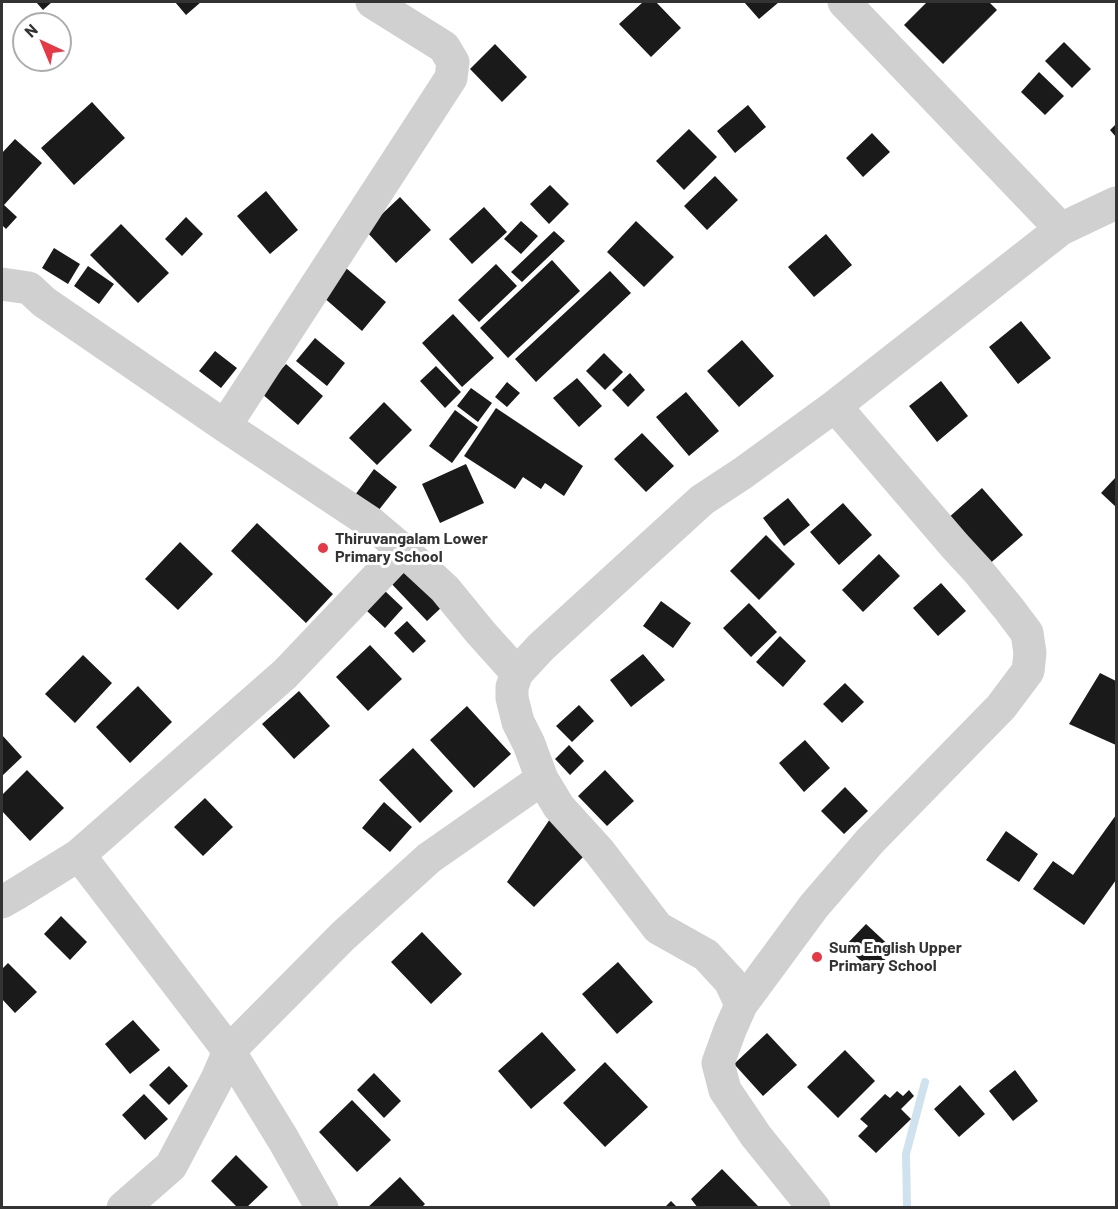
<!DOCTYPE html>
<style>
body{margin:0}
#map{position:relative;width:1118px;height:1209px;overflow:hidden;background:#fff;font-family:Barlow,sans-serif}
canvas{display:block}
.frame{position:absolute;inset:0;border:3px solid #333;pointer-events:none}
.north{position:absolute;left:12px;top:12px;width:60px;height:60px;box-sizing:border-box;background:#fff;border:2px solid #adadad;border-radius:50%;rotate:316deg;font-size:16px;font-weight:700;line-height:24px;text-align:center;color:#333}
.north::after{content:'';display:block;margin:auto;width:21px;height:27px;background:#e63946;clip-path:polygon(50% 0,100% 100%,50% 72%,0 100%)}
</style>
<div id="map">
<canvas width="1118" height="1209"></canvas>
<div class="frame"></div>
<div class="north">N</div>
</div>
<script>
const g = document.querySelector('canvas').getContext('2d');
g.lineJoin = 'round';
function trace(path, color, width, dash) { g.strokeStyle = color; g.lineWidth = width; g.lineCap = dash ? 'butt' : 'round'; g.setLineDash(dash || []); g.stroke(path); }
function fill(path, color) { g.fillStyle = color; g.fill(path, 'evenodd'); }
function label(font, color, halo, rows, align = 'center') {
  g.font = font + ' Barlow,sans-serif'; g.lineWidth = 6; g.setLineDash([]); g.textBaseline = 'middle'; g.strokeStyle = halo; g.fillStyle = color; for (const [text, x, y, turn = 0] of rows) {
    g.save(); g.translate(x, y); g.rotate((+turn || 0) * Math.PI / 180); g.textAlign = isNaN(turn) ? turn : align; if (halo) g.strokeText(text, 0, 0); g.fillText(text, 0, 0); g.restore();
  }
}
const stream = new Path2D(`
 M 907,1208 L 906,1154 L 925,1082`);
const building = new Path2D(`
 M 36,2 L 52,2 L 43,10 Z
 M 175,2 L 201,2 L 186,15 Z
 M 643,2 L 656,2 L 681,28 L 651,57 L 619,24 Z
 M 744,2 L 779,2 L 759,19 Z
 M 927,2 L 989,2 L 997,10 L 943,64 L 904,25 Z
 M 1064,42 L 1091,69 L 1072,88 L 1045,61 Z
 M 495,44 L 527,77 L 502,102 L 470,69 Z
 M 1039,72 L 1064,96 L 1045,115 L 1021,92 Z
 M 92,102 L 125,138 L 74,185 L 41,148 Z
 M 748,105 L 766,127 L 735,153 L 717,131 Z
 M 1116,124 L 1116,137 L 1110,130 Z
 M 689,129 L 717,157 L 684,190 L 656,161 Z
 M 872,133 L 890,152 L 863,177 L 846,158 Z
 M 15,139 L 42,163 L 4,205 L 17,217 L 6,229 L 2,225 L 2,153 Z
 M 715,176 L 738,200 L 707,230 L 684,206 Z
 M 550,185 L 569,204 L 549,224 L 530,204 Z
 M 266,191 L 298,230 L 270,254 L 237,216 Z
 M 400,197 L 431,230 L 396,263 L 365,230 Z
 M 484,207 L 507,232 L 472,264 L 449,239 Z
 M 186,217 L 203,234 L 182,256 L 165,239 Z
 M 521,221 L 538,236 L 521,254 L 504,239 Z
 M 636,221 L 674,257 L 644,287 L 607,252 Z
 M 121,224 L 169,273 L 138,303 L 90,255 Z
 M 554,231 L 565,241 L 522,282 L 511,272 Z
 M 826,234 L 852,265 L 814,297 L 788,267 Z
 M 54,248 L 80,264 L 68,284 L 42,268 Z
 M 552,260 L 580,291 L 508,358 L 480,328 Z
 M 496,264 L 517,286 L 479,322 L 458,300 Z
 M 88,266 L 114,284 L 99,304 L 74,286 Z
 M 346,268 L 386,302 L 362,331 L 322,296 Z
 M 610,271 L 631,293 L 536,382 L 515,359 Z
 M 453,314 L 494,358 L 462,387 L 422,343 Z
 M 1021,321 L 1051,358 L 1018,384 L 989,347 Z
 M 315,338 L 345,363 L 327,386 L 296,361 Z
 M 742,340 L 774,376 L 739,407 L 707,371 Z
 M 215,351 L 237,368 L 221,388 L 199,371 Z
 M 604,353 L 623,372 L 605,390 L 586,371 Z
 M 286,364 L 323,396 L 298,425 L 261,393 Z
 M 436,366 L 461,392 L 445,408 L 420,381 Z
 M 630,373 L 645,390 L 628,407 L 612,390 Z
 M 577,378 L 602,406 L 579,427 L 553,398 Z
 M 941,381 L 968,416 L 937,442 L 909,406 Z
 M 507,382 L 520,393 L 507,407 L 495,397 Z
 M 471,388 L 492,403 L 478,422 L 457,406 Z
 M 686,392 L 719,431 L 689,456 L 656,417 Z
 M 384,402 L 412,430 L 377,465 L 349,438 Z
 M 496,408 L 583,466 L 564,496 L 545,483 L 541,489 L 523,477 L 515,489 L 464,456 Z
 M 455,410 L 478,427 L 452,463 L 429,446 Z
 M 642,433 L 674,466 L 646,492 L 614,459 Z
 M 466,464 L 484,503 L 440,523 L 422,484 Z
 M 374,469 L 397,487 L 378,511 L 355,495 Z
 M 1116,477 L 1116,507 L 1101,493 Z
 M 982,488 L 1023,535 L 987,566 L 947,519 Z
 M 788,498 L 810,525 L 784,546 L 763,518 Z
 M 843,503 L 872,535 L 839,565 L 810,532 Z
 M 257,523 L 333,594 L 306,623 L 231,551 Z
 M 766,535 L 795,564 L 759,600 L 730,571 Z
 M 180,542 L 213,574 L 178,610 L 145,579 Z
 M 879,554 L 900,576 L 863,612 L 842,590 Z
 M 403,564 L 443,606 L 427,621 L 387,579 Z
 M 941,583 L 966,611 L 938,636 L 913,608 Z
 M 385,591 L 403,608 L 385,628 L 367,611 Z
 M 661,601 L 691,623 L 673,648 L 643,626 Z
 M 749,603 L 777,632 L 751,657 L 723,628 Z
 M 407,621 L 426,641 L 413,653 L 394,633 Z
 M 780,636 L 806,661 L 783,687 L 756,662 Z
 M 370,645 L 402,679 L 368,711 L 336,677 Z
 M 643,654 L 665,680 L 631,707 L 610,680 Z
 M 83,655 L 112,683 L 75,723 L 45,694 Z
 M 1100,673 L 1116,681 L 1116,745 L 1069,724 Z
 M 845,683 L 864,702 L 842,723 L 823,704 Z
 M 138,686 L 172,722 L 130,763 L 96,727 Z
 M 299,691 L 330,726 L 294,759 L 262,724 Z
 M 579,705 L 594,721 L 572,742 L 556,726 Z
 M 467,706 L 511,754 L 474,788 L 430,740 Z
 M 2,735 L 22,757 L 2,776 Z
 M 805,740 L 830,768 L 804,792 L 779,763 Z
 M 569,745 L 584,761 L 570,775 L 555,759 Z
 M 413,748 L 453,791 L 420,823 L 379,780 Z
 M 27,770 L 64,808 L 30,841 L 2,811 L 2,795 Z
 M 605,770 L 634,801 L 607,826 L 578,796 Z
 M 845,787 L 868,811 L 844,834 L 821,811 Z
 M 205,798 L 233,827 L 203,856 L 174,827 Z
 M 384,802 L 412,827 L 390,852 L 362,828 Z
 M 1116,815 L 1116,880 L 1084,925 L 1033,889 L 1053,861 L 1073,875 Z
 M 550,819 L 586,854 L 534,907 L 507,882 Z
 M 1006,831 L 1038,854 L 1019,882 L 986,860 Z
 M 61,916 L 87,942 L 70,960 L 44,934 Z
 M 866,924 L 894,950 L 873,972 L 845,946 Z
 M 422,932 L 462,974 L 431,1004 L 391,962 Z
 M 618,962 L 653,1002 L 617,1034 L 582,994 Z
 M 8,963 L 37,992 L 15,1013 L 2,999 L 2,969 Z
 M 133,1020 L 160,1050 L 130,1074 L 105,1044 Z
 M 542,1032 L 576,1070 L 531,1109 L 498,1071 Z
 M 767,1033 L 797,1065 L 763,1096 L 734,1064 Z
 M 845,1050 L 875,1081 L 838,1118 L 807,1087 Z
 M 605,1062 L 648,1107 L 605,1147 L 563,1103 Z
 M 169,1066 L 188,1086 L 169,1105 L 149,1085 Z
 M 1015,1070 L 1038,1101 L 1013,1121 L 989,1091 Z
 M 374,1073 L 401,1101 L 384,1118 L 357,1090 Z
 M 960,1085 L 985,1114 L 959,1137 L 934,1109 Z
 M 909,1090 L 914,1096 L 901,1109 L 911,1119 L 876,1153 L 858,1136 L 868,1126 L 860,1119 L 885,1094 L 890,1098 L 897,1091 L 903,1096 Z
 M 144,1094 L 168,1119 L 145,1140 L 122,1115 Z
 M 352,1100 L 391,1140 L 357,1172 L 319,1132 Z
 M 236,1155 L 268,1187 L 246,1208 L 238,1208 L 211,1181 Z
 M 722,1169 L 758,1206 L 756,1208 L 698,1208 L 691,1199 Z
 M 400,1177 L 425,1204 L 421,1208 L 367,1208 Z
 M 671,1201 L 678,1208 L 664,1208 Z`);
const minor = new Path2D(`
 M 844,2 L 1061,229
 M 2,284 L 29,288 L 44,302 L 225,426 L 371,523 L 403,550 L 445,589 L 481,633 L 517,673 L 541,647 L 702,500 L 743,473 L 835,406 L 1061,229 L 1116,203
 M 225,426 L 451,78 L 453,62 L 444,47 L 372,2
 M 517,673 L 512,687 L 512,698 L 518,722 L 529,744 L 542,779 L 559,807 L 599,851 L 658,928 L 706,955 L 730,981 L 741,1005 L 730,1030 L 718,1063 L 725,1090 L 756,1136 L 814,1208
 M 79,855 L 229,1051 L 283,1139 L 322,1208
 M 2,902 L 16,894 L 79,855 L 244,710 L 285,674 L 403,550
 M 741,1005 L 814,906 L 870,841 L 1001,707 L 1028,671 L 1030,653 L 1027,633 L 1009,609 L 978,571 L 955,546 L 835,406
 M 123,1208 L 171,1166 L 217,1079 L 229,1051 L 343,936 L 429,858 L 542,779`);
const markers = [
 [323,548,6,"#e63946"],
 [817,957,6,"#e63946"]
];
const poiNames = [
 ["Thiruvangalam Lower",335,539],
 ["Primary School",335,557],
 ["Sum English Upper",829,948],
 ["Primary School",829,966]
];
trace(stream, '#cfe2ee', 8);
fill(building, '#1a1a1a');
trace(minor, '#d0d0d0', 33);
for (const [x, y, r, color] of markers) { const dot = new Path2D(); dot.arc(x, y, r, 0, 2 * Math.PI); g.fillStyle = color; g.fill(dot); trace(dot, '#fff', 2); }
label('bold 16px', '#333', '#fff', poiNames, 'left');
</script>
